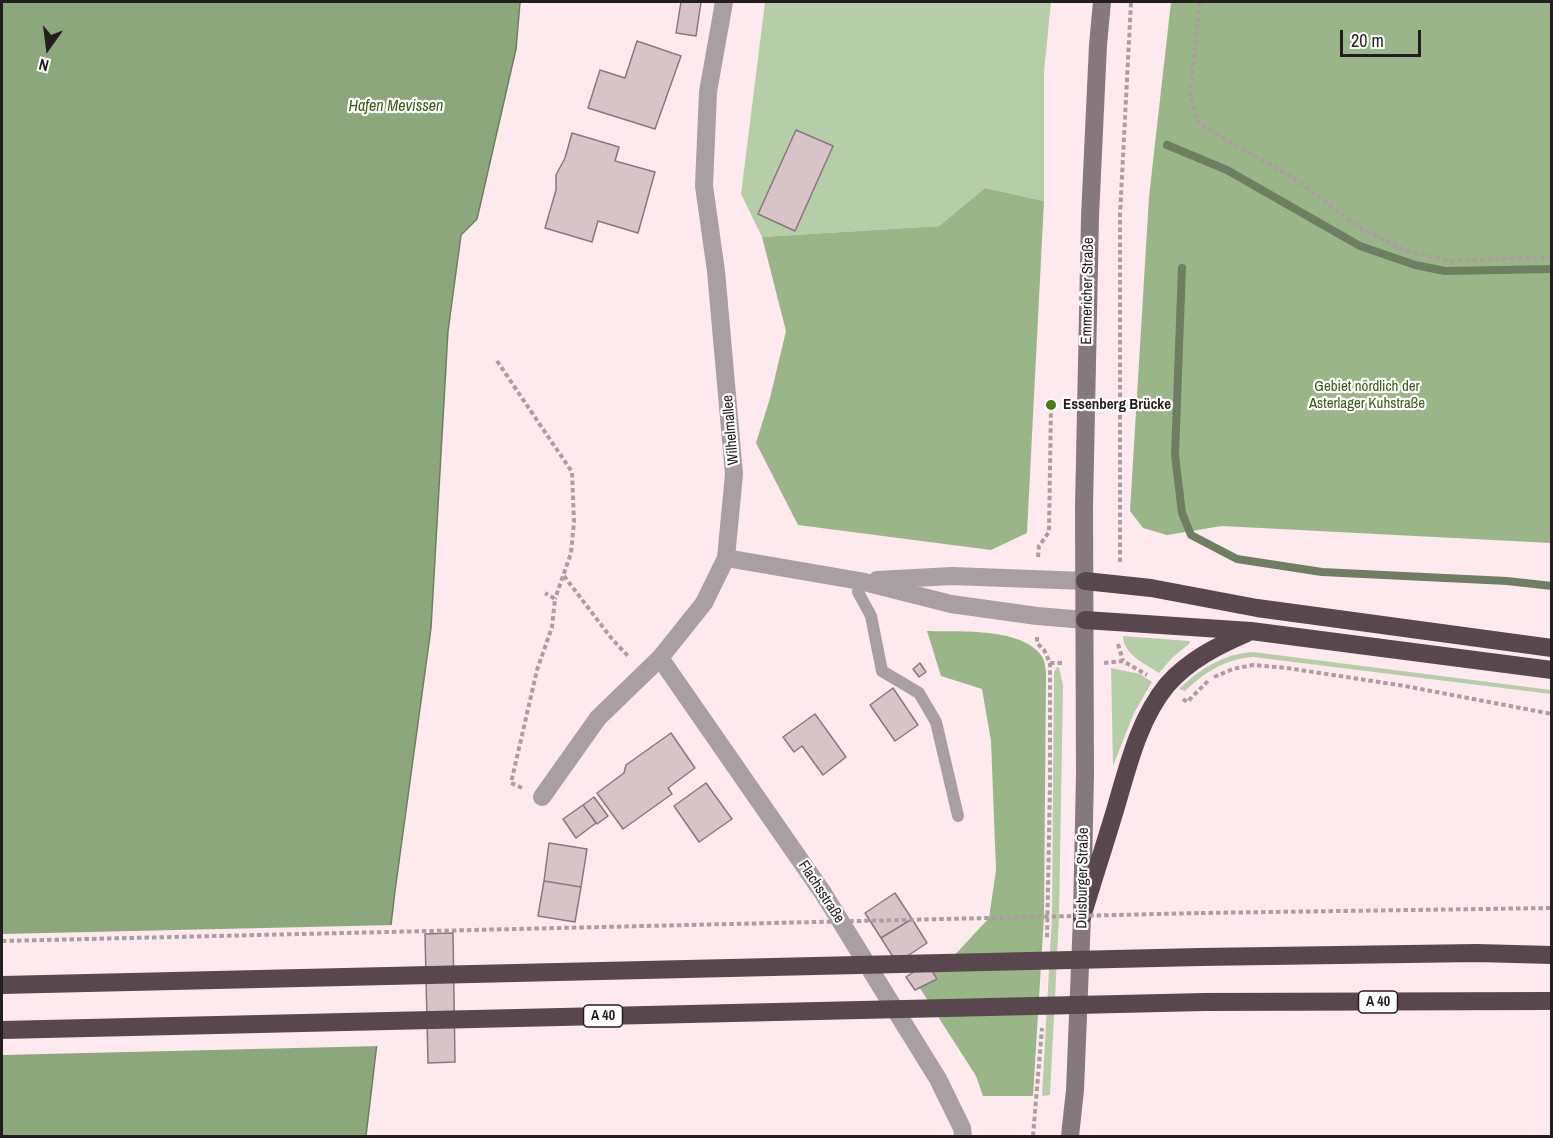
<!DOCTYPE html>
<meta charset="utf-8">
<style>
body{margin:0}
#map{position:relative;width:1553px;height:1138px;overflow:hidden;background:#fee9ef;font-family:"Archivo Narrow",sans-serif}
canvas{display:block}
.frame{position:absolute;inset:0;border:3px solid #241d1f;pointer-events:none}
.north{position:absolute;left:18px;top:18px;width:60px;height:60px;-webkit-text-stroke:4px #fff;paint-order:stroke;rotate:194deg;font-size:16px;font-weight:700;line-height:24px;text-align:center;color:#241d1f}
.north::after{content:'';display:block;margin:auto;width:21px;height:27px;background:#241d1f;clip-path:polygon(50% 0,100% 100%,50% 72%,0 100%)}
.scale{position:absolute;left:1340px;top:30px;width:81px;height:27px;box-sizing:border-box;border:3px solid #241d1f;border-top:0;padding-left:8px;font-size:18px;line-height:21px;white-space:nowrap;color:#241d1f;-webkit-text-stroke:4px #fff;paint-order:stroke}
</style>
<div id="map">
<canvas width="1553" height="1138"></canvas>
<div class="frame"></div>
<div class="north">N</div>
<div class="scale">20 m</div>
</div>
<script>
const g = document.querySelector('canvas').getContext('2d');
g.lineJoin = 'round';
function fill(path, color) { g.fillStyle = color; g.fill(path, 'evenodd'); }
function trace(path, color, width, dash) { g.strokeStyle = color; g.lineWidth = width; g.lineCap = dash ? 'butt' : 'round'; g.setLineDash(dash || []); g.stroke(path); }
function label(font, color, halo, rows, align = 'center') {
  g.font = font + ' "Archivo Narrow",sans-serif'; g.lineWidth = 4.5; g.setLineDash([]); g.textBaseline = 'middle'; g.strokeStyle = halo; g.fillStyle = color; for (const [text, x, y, turn = 0] of rows) {
    g.save(); g.translate(x, y); g.rotate((+turn || 0) * Math.PI / 180); g.textAlign = isNaN(turn) ? turn : align; if (halo) g.strokeText(text, 0, 0); g.fillText(text, 0, 0); g.restore();
  }
}
const green = new Path2D(`
 M 765,2 L 1051,2 L 1044,72 L 1044,201 L 985,188 L 939,226 L 762,237 L 741,194 Z
 M 1123,636 L 1189,641 L 1190,643 L 1172,658 L 1159,673 C 1145,664 1123,654 1123,636 Z
 M 1253,652 L 1551,690 L 1551,694 L 1253,657 C 1225,659 1205,672 1185,691 L 1179,689 C 1200,669 1223,654 1253,652 Z
 M 1057,667 L 1059,668 L 1063,685 L 1059,917 L 1050,1095 L 1042,1096 L 1052,916 L 1054,672 Z
 M 1111,668 L 1140,674 L 1152,682 L 1134,713 L 1113,766 Z`);
const forest = new Path2D(`
 M 1171,2 L 1551,2 L 1551,543 L 1222,526 L 1167,535 L 1143,528 L 1130,511 L 1149,197 Z
 M 985,188 L 1044,201 L 1027,533 L 991,550 L 798,525 L 756,443 L 770,398 L 786,331 L 762,237 L 939,226 Z
 M 927,631 C 959,632 1025,627 1043,658 C 1045,662 1045,668 1046,672 L 1044,916 L 1033,1096 L 983,1096 L 976,1076 L 912,976 L 951,959 L 989,918 L 996,870 L 991,741 L 982,689 L 941,676 Z`);
const water = new Path2D(`
 M 2,2 L 520,2 L 516,49 L 477,219 L 461,235 L 448,331 L 431,628 L 395,891 L 366,1136 L 2,1136 Z`);
const pier = new Path2D(`
 M 394,925 L 380,1046 L 2,1055 L 2,934 Z`);
const stream = new Path2D(`
 M 1167,145 L 1227,170 L 1360,246 L 1415,265 L 1445,271 L 1552,269
 M 1182,268 L 1175,455 L 1182,513 L 1191,535 L 1237,559 L 1322,572 L 1507,581 L 1552,586`);
const building = new Path2D(`
 M 681,2 L 701,2 L 696,36 L 676,33 Z
 M 637,41 L 681,56 L 655,129 L 588,108 L 600,70 L 625,78 Z
 M 796,130 L 833,146 L 795,231 L 758,214 Z
 M 572,133 L 619,147 L 615,161 L 655,172 L 638,233 L 598,221 L 592,242 L 545,228 L 556,190 L 556,175 L 565,158 Z
 M 920,663 L 926,672 L 919,677 L 913,669 Z
 M 893,688 L 918,725 L 895,741 L 870,705 Z
 M 815,714 L 846,757 L 823,775 L 802,746 L 794,752 L 783,737 Z
 M 671,733 L 695,768 L 668,788 L 672,794 L 623,829 L 597,793 L 624,773 L 626,765 Z
 M 706,783 L 732,819 L 699,842 L 674,806 Z
 M 594,797 L 608,816 L 597,824 L 583,805 Z
 M 583,805 L 596,823 L 576,838 L 563,819 Z
 M 549,843 L 587,849 L 581,887 L 544,881 Z
 M 544,881 L 581,887 L 575,922 L 538,916 Z
 M 895,893 L 912,919 L 881,938 L 865,913 Z
 M 912,919 L 927,943 L 897,963 L 881,938 Z
 M 453,933 L 455,1062 L 428,1063 L 425,934 Z
 M 927,963 L 937,979 L 915,990 L 906,977 Z`);
const path = new Path2D(`
 M 1200,2 L 1190,93 L 1199,124 L 1292,177 L 1360,228 L 1406,251 L 1448,261 L 1552,257
 M 497,361 L 572,472 L 574,522 L 571,553 L 555,599
 M 1038,557 L 1039,546 L 1049,532 L 1051,405
 M 1120,562 L 1120,215 L 1131,2
 M 564,576 L 612,639 L 629,657
 M 1037,637 L 1037,643 L 1044,650 L 1050,663 L 1050,786 L 1047,940
 M 1118,644 L 1123,661
 M 1050,663 L 1064,663
 M 1104,663 L 1123,661 L 1147,675
 M 1214,677 L 1233,669 L 1253,665 L 1287,668 L 1405,686 L 1552,714
 M 1183,699 L 1187,702 L 1208,681
 M 522,788 L 511,783 L 537,670 L 552,627 L 555,599 L 545,593
 M 1201,913 L 1552,908
 M 1033,1136 L 1042,1028`);
const lane = new Path2D(`
 M 860,581 L 858,592 L 871,616 L 882,671 L 919,693 L 936,722 L 958,816`);
const street = new Path2D(`
 M 726,558 L 860,581 L 951,604 L 1037,616 L 1085,620
 M 877,580 L 952,576 L 1085,581
 M 660,658 L 823,893 L 938,1079 L 962,1128 L 963,1136
 M 542,797 L 598,718 L 660,658 L 704,603 L 726,558 L 734,474 L 716,271 L 704,186 L 708,92 L 724,2`);
const secondary = new Path2D(`
 M 1070,1136 L 1075,1090 L 1082,917 L 1085,774 L 1084,507 L 1090,217 L 1098,45 L 1102,2`);
const highway = new Path2D(`
 M 1085,581 L 1151,588 L 1257,608 L 1552,648
 M 1085,620 L 1251,631 L 1552,670
 M 1082,917 C 1093,880 1105,844 1116,807 C 1128,766 1139,719 1167,685 C 1189,660 1217,646 1247,633
 M 1200,957 L 1477,953 L 1552,955
 M 1205,1002 L 1552,1001`);
const pathBridge = new Path2D(`
 M 2,941 L 1201,913`);
const highwayBridge = new Path2D(`
 M 2,985 L 1200,957
 M 2,1030 L 1205,1002`);
const markers = [
 [1051,405,6,"#477c10"]
];
const shields = [
 [1378,1002,39],
 [603,1016,39]
];
const shieldNames = [
 ["A 40",1378,1002],
 ["A 40",603,1016]
];
const streetNames = [
 ["Emmericher Straße",1088,291,-89],
 ["Wilhelmallee",731,430,-95],
 ["Duisburger Straße",1083,878,-89],
 ["Flachsstraße",821,892,57]
];
const parkNames = [
 ["Gebiet nördlich der",1367,387],
 ["Asterlager Kuhstraße",1367,404]
];
const poiNames = [
 ["Essenberg Brücke",1063,405]
];
const waterNames = [
 ["Hafen Mevissen",396,107]
];
fill(green, '#b6cea7');
fill(forest, '#9ab689');
fill(water, '#8da77c');
trace(water, '#6e7e60', 1.5);
fill(pier, '#fee9ef');
trace(stream, '#6e7e60', 8);
fill(building, '#d8c3c9');
trace(building, '#8a777d', 1.5);
trace(path, '#ad9da1', 4, [4.5, 3]);
trace(lane, '#a89fa2', 12);
trace(street, '#a89fa2', 18);
trace(secondary, '#86797d', 18);
trace(highway, '#58474c', 18);
trace(pathBridge, '#ad9da1', 4, [4.5, 3]);
trace(highwayBridge, '#58474c', 18);
for (const [x, y, r, color] of markers) { const dot = new Path2D(); dot.arc(x, y, r, 0, 2 * Math.PI); g.fillStyle = color; g.fill(dot); trace(dot, '#fff', 2); }
for (const [x, y, w] of shields) { const box = new Path2D(); box.roundRect(x - w / 2, y - 11, w, 22, 4.5); g.fillStyle = '#fff'; g.fill(box); trace(box, '#241d1f', 1.5); }
label('bold 14px', '#241d1f', null, shieldNames);
label('15px', '#241d1f', '#fff', streetNames);
label('15px', '#375a1b', '#fff', parkNames);
label('bold 15px', '#241d1f', '#fff', poiNames, 'left');
label('italic 16px', '#36591a', '#fff', waterNames);
</script>
